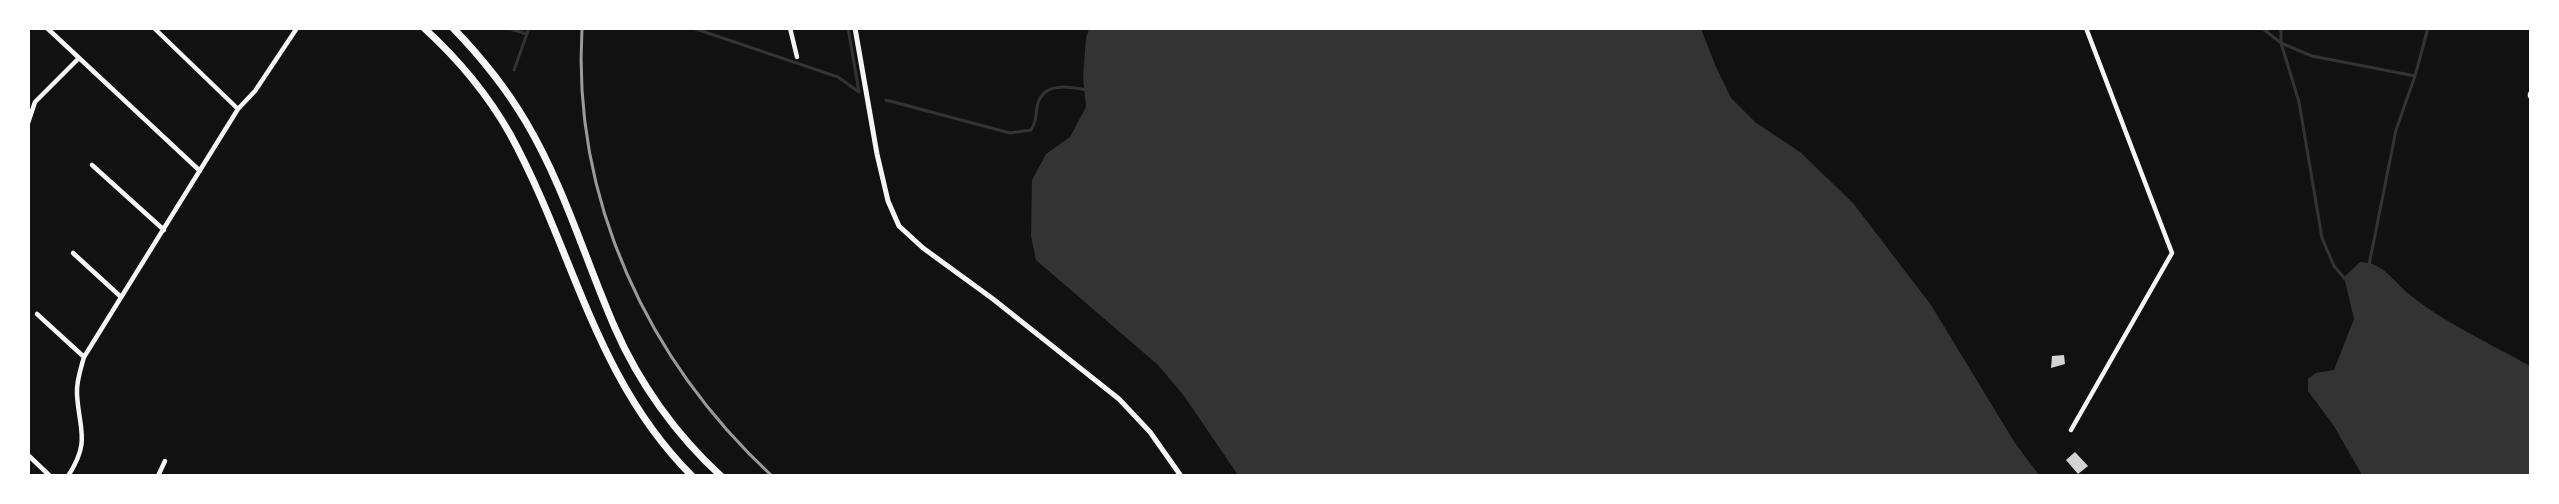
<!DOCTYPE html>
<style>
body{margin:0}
#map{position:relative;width:2559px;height:504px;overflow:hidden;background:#111;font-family:"DejaVu Sans",sans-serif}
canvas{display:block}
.frame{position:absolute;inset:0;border:30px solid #fff;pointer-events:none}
</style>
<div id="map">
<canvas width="2559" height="504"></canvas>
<div class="frame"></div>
</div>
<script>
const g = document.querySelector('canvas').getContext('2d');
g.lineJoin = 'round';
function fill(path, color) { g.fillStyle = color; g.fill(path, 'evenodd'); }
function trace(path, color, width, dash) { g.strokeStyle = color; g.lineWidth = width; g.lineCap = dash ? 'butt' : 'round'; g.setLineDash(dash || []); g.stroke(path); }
const water = new Path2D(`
 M 1089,29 L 1701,29 L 1716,67 L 1731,98 L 1755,122 L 1800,152 L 1853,203 L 1931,305 L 2015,443 L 2039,475 L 1238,475 L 1184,396 L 1158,365 L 1036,260 L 1031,236 L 1032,180 L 1046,154 L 1070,137 L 1086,107 L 1083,77 L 1086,38 Z
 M 2360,262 C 2383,262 2393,281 2409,294 C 2441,321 2493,345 2530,366 L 2530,475 L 2362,475 L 2334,426 L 2308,391 L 2308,379 L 2316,373 L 2334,370 L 2354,319 L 2344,277 Z`);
const stream = new Path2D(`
 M 507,28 L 527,34
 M 693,28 L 838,77 L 859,92
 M 848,28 L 859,92
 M 2262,28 L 2281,43 L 2312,56 L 2415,76
 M 2281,28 L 2281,43 L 2299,102 L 2322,238 L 2334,266 L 2345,279
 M 514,70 L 529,28
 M 886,100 L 1010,133 L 1031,130 C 1036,122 1036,116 1037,107 C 1042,82 1067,86 1086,90
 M 2369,265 L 2396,130 L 2415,76 L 2428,28`);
const building = new Path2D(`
 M 2064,355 L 2065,364 L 2051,368 L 2052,356 Z
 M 2075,452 L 2088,466 L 2078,474 L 2066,460 Z`);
const minor = new Path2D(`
 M 47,28 L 200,171
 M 154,28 L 238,109
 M 790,28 L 797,57
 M 2530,94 L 2530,96
 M 28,123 L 35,102 L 79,58
 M 92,165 L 164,230
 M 73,253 L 121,297
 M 37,314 L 84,357
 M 2071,430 L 2172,253 L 2086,28
 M 28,455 L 50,476
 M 68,476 C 91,441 79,430 77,394 C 76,382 81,368 84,357 L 238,109 L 255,91 L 297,28
 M 158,476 L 165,461`);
const tertiary = new Path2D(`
 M 855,28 L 877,154 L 888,201 L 899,226 L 923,248 L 993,299 L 1119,399 L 1150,432 L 1181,476`);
const primary = new Path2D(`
 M 424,28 C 458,59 488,95 510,134 C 574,251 594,378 692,476
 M 453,28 C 481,57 506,88 526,122 C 564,186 585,259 615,328 C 639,383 676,435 721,476`);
const rail = new Path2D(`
 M 582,28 C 572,200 648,361 772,476`);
fill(water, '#333');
trace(stream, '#333', 3);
fill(building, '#d3d3d3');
trace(minor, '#f5f5f5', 4.5);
trace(tertiary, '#f5f5f5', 5);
trace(primary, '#f5f5f5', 7);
trace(rail, '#9a9a9a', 3);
</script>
